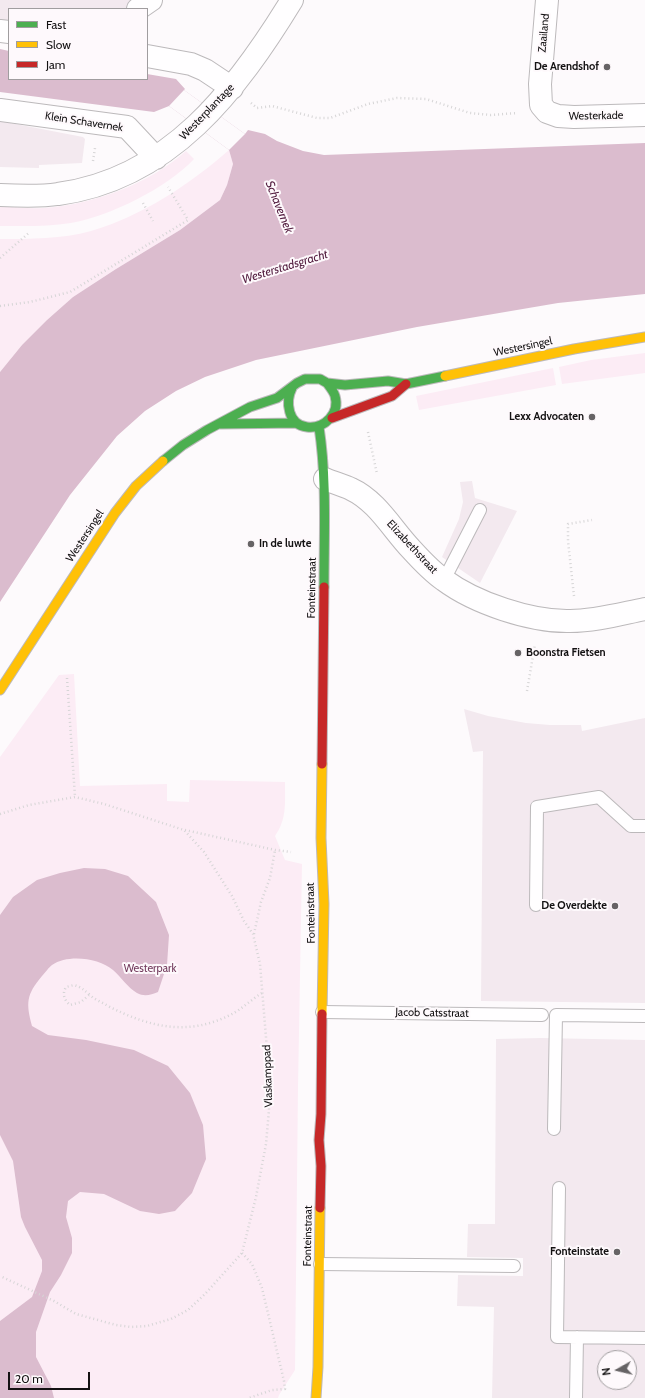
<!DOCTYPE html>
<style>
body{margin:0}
#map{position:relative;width:645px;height:1398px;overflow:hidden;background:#fdfafc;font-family:Cabin,sans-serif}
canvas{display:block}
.legend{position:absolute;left:8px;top:8px;width:140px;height:72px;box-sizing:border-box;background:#fef9fc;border:1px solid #a09d9f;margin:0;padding:5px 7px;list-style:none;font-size:12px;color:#141213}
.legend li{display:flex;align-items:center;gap:8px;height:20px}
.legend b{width:20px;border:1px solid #a09d9f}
.north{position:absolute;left:597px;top:1350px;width:40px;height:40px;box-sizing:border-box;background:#fef9fc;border:1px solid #a09d9f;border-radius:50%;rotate:262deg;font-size:11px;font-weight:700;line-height:16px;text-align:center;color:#141213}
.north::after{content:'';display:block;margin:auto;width:14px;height:18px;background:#666365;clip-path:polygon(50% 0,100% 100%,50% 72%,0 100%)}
.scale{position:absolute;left:8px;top:1372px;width:82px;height:18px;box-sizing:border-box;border:2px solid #141213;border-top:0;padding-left:5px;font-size:12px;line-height:14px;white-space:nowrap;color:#141213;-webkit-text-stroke:3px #fef9fc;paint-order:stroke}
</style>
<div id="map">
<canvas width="645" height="1398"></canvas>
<ul class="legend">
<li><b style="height:5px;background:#4caf50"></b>Fast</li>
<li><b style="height:5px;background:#ffc107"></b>Slow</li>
<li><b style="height:5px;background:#c62828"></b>Jam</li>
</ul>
<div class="north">N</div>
<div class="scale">20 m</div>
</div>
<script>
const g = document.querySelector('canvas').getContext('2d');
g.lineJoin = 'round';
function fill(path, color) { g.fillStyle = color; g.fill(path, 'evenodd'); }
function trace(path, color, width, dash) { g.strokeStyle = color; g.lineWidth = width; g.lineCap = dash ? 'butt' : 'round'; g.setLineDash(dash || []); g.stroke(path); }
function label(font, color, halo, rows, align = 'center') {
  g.font = font + ' Cabin,sans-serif'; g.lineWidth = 4; g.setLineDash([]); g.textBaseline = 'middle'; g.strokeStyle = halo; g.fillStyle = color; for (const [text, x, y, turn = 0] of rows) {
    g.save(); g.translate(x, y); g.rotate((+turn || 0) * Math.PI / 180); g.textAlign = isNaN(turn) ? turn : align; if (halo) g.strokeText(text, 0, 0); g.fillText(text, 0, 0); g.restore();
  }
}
const built = new Path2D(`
 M 0,0 L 159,0 L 146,9 L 9,9 L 9,24 L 0,23 Z
 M 0,121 L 83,137 L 85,139 L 82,163 L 39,165 L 39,168 L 0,167 Z
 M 472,481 L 475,498 L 517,511 L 480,583 L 442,557 L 459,519 L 463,502 L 460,482 Z
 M 464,709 L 488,716 L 526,723 L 550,725 L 581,725 L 582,731 L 645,718 L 645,1003 L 481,1001 L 483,751 L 473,752 Z
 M 541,1038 L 645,1040 L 645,1398 L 492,1398 L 494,1307 L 457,1306 L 458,1275 L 523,1276 L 523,1258 L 467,1257 L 468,1224 L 495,1224 L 496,1039 ZM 605,1358 L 629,1358 L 629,1382 L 605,1382 Z`);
const green = new Path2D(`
 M 229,150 L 233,164 L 227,185 L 220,200 L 180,230 L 116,269 L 73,297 L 47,320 L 22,345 L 0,372 L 0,239 C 30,239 62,239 91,231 C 142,216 189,185 229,150 Z
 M 186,151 L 194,159 C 167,188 110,216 71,223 C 47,227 23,226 0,226 L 0,206 C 14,207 29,209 43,208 C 92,205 149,184 186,151 Z
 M 645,353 L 645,373 L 562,384 L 559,367 L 591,360 Z
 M 553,368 L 556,385 L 419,410 L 416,396 Z
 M 74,674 L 80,786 L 167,784 L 167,801 L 189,802 L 190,780 L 285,782 C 285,803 287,819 275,836 L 285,860 L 302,864 L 298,1087 L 295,1370 L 279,1395 L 278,1398 L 0,1398 L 0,757 L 59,675 Z`);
const water = new Path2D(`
 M 0,49 L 9,51 L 9,79 L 147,79 L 147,74 L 176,79 L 185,89 L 184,90 L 245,134 L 248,130 L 265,134 L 277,141 L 303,151 L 324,155 L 645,143 L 645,294 L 558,303 L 417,327 L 256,360 L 205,377 L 176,391 L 145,411 L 117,436 L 70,495 L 0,602 L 0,372 L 22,345 L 47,320 L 73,297 L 116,269 L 180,230 L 220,200 L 227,185 L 233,164 L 229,150 L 169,106 L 154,112 L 0,92 Z
 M 84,868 L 105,869 L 128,876 L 156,902 L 169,935 L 167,965 L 158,992 C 151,995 144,997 137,993 C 128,988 121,977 113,970 C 99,958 68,954 52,965 C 49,967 45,973 42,976 C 26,995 26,1003 32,1026 L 48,1035 L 86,1040 L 134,1050 L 168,1066 L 190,1093 L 203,1125 L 206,1159 L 192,1193 L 175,1211 L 159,1214 L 140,1211 L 104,1194 L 80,1192 L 68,1201 L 66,1217 L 72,1238 L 72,1253 L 61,1275 L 50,1292 L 36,1332 L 36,1357 L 51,1386 L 54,1398 L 0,1398 L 0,1321 L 32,1297 L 42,1271 L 42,1260 L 25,1227 L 21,1217 L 13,1161 L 0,1135 L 0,915 L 13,897 L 37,880 L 60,873 Z`);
const pier = new Path2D(`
 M 184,90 L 245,134 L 229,150 L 169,106 Z`);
const path = new Path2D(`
 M 251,103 L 257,108 L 272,106 L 317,118 L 330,118 L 368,104 L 397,98 L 426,99 L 470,113 L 491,115 L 517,113
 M 93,161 L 95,148
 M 143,203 L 153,221
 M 0,258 L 30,232
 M 0,306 L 30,302 L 70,292 L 188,220 L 168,187
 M 368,432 L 377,474
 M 574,596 L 568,541 L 568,524 L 592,520
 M 67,678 L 75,797
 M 527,691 L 535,644
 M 0,814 L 29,805 L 75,797 L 104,804 L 184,830 L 204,852 L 232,896 L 244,921 L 253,934 L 260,964 L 269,1074 L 269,1110 L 266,1144 L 256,1197 L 242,1253 L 205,1294 L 188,1310 L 171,1319 L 147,1326 L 131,1327 L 116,1325 L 76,1314 L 54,1301 L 0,1276
 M 185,830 L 275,850 L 291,852
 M 254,934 L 261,902 L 270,878 L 275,850
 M 89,995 L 81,1002 L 70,1005 C 64,1000 62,994 66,987 L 74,985 C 81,987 84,990 90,995 C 95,1000 102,1002 108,1006 C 149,1027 188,1037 232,1014 C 242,1009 252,999 262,993
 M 242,1253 L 252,1264 L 262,1288 L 284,1381 L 285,1389 L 272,1390 L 249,1398`);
const lane = new Path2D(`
 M 444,580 L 480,510
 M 536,905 L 537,807 L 599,797 L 631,826 L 645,826
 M 322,1012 L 542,1015
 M 554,1129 L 556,1015 L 645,1016
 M 559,1188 L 557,1337 L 645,1338
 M 320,1264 L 514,1266
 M 576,1398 L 577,1337`);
const street = new Path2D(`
 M 547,0 L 540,84 L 541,105 L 547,112 L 558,116 L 574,117 L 645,115
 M 138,9 L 151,0
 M 0,31 L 9,32
 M 147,56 L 191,64 L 205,70 L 232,88
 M 0,110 L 127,127 L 156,158
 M 0,195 C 19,196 39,197 58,194 C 170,179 237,90 292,0
 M 325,479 C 334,483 343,485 351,489 C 377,501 392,529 411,549 C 421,560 432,572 444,580 C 475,603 531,622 570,621 C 595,621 620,614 645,609`);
const fast = new Path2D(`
 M 292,388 C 285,402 288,425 307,427 C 325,429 340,413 335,396 C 334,392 330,387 327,383
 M 221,424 L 297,423
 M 319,427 C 327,480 324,533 324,587
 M 163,461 L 183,445 L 207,430 L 250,407 L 277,398 L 297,383 L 305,379 L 320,379 L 327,383 L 345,385 L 388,381 L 406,384 L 445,376`);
const slow = new Path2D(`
 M 445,376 L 574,349 L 645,337
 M 0,690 L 115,513 L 136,486 L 163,461
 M 322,764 L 321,838 L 324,904 L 322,1014
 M 316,1398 L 318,1367 L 320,1208`);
const jam = new Path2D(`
 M 332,418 L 392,396 L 406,384
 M 322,764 L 324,587
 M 320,1208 L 321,1166 L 319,1140 L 321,1114 L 322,1014`);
const markers = [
 [607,67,4,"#666365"],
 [592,417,4,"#666365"],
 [251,544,4,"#666365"],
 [518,653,4,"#666365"],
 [615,906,4,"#666365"],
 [617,1252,4,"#666365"]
];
const streetNames = [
 ["Zaailand",544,33,-85],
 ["Westerplantage",207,112,-46],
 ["Westerkade",596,116,-1],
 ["Klein Schavernek",84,122,9],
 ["Westersingel",523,347,-12],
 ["Westersingel",85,536,-57],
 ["Elizabethstraat",412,547,47],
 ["Fonteinstraat",312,588,-89],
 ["Fonteinstraat",311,913,-91],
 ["Jacob Catsstraat",432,1013,1],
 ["Vlaskamppad",268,1076,-92],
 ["Fonteinstraat",308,1236,-89]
];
const poiNames = [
 ["De Arendshof",599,67],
 ["Lexx Advocaten",584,417],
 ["In de luwte",259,544,"left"],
 ["Boonstra Fietsen",526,653,"left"],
 ["De Overdekte",607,906],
 ["Fonteinstate",609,1252]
];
const parkNames = [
 ["Westerpark",150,969]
];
const waterNames = [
 ["Schavernek",279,207,68],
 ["Westerstadsgracht",285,267,-17]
];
fill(built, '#f3e9ef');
fill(green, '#fcecf5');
fill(water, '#dbbcce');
fill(pier, '#fdfafc');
trace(lane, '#bcb9bb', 14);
trace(street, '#bcb9bb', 24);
trace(fast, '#bcb9bb', 11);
trace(slow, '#bcb9bb', 11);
trace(jam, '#bcb9bb', 11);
trace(path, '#d6d5d6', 2.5, [1, 3]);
trace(lane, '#fffeff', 12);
trace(street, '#fffeff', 22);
trace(fast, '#4caf50', 9);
trace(slow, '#ffc107', 9);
trace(jam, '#c62828', 9);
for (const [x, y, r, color] of markers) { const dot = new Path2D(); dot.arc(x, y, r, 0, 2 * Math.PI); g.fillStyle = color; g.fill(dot); trace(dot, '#fef9fc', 1.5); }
label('11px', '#141213', '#fef9fc', streetNames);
label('bold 11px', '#141213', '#fef9fc', poiNames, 'right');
label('11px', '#723a5c', '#fef9fc', parkNames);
label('italic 12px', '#552042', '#fef9fc', waterNames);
</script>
